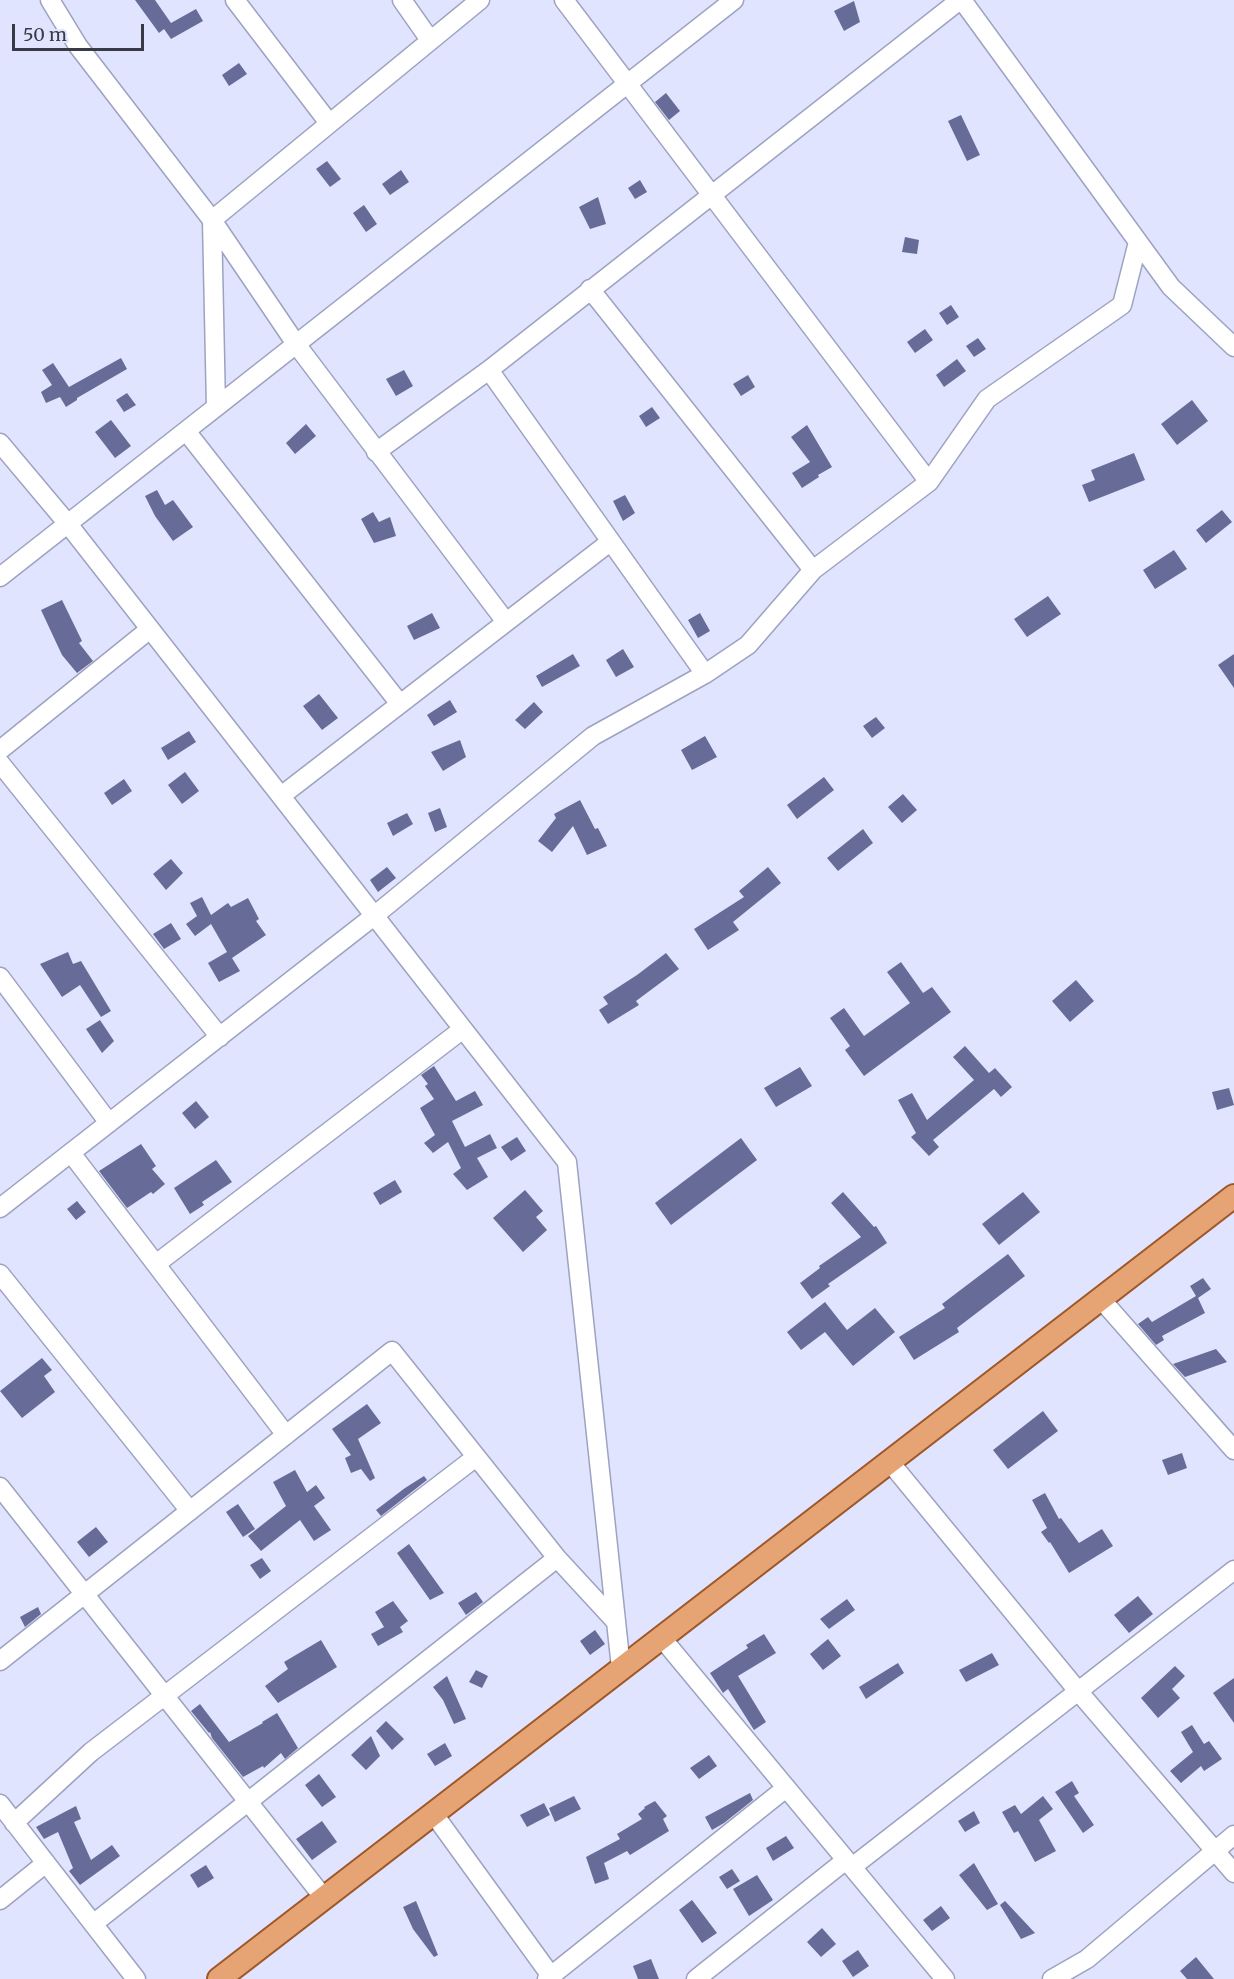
<!DOCTYPE html>
<style>
body{margin:0}
#map{position:relative;width:1234px;height:1979px;overflow:hidden;background:#e0e4fe;font-family:Merriweather,serif}
canvas{display:block}
.scale{position:absolute;left:12px;top:24px;width:132px;height:27px;box-sizing:border-box;border:3px solid #393a47;border-top:0;padding-left:8px;font-size:18px;line-height:21px;white-space:nowrap;color:#393a47;-webkit-text-stroke:4px #e0e4fe;paint-order:stroke}
</style>
<div id="map">
<canvas width="1234" height="1979"></canvas>
<div class="scale">50 m</div>
</div>
<script>
const g = document.querySelector('canvas').getContext('2d');
g.lineJoin = 'round';
function fill(path, color) { g.fillStyle = color; g.fill(path, 'evenodd'); }
function trace(path, color, width, dash) { g.strokeStyle = color; g.lineWidth = width; g.lineCap = dash ? 'butt' : 'round'; g.setLineDash(dash || []); g.stroke(path); }
const building = new Path2D(`
 M 135,0 L 155,0 L 171,23 L 196,9 L 203,21 L 171,39 L 164,29 L 159,33 Z
 M 854,1 L 860,22 L 844,31 L 834,11 Z
 M 239,63 L 247,74 L 229,86 L 222,75 Z
 M 666,93 L 680,111 L 669,120 L 655,102 Z
 M 961,115 L 980,155 L 967,161 L 948,121 Z
 M 327,161 L 341,179 L 330,187 L 316,169 Z
 M 401,170 L 409,182 L 390,195 L 382,184 Z
 M 640,180 L 647,192 L 635,199 L 628,188 Z
 M 598,197 L 606,224 L 590,229 L 579,207 Z
 M 364,205 L 377,224 L 366,232 L 353,213 Z
 M 905,237 L 919,240 L 917,254 L 902,252 Z
 M 951,305 L 959,317 L 947,325 L 939,313 Z
 M 925,329 L 933,340 L 915,353 L 907,342 Z
 M 978,338 L 986,349 L 974,357 L 966,346 Z
 M 121,358 L 127,369 L 77,398 L 77,400 L 66,407 L 60,397 L 46,403 L 41,392 L 52,385 L 42,370 L 53,363 L 69,387 Z
 M 957,359 L 966,371 L 944,387 L 936,375 Z
 M 404,370 L 413,386 L 396,396 L 386,379 Z
 M 748,375 L 755,387 L 741,396 L 733,384 Z
 M 127,393 L 136,405 L 124,412 L 116,400 Z
 M 1192,400 L 1208,421 L 1177,445 L 1161,424 Z
 M 652,407 L 660,418 L 646,427 L 639,416 Z
 M 111,420 L 131,446 L 115,458 L 95,432 Z
 M 306,424 L 316,436 L 295,454 L 286,443 Z
 M 807,425 L 832,467 L 818,475 L 819,477 L 802,488 L 792,473 L 810,462 L 791,437 Z
 M 1134,453 L 1145,480 L 1089,502 L 1082,485 L 1095,480 L 1091,470 Z
 M 157,490 L 165,505 L 173,500 L 193,527 L 173,541 L 155,516 L 145,496 Z
 M 625,495 L 635,513 L 623,521 L 613,501 Z
 M 1222,510 L 1232,522 L 1206,543 L 1196,530 Z
 M 373,512 L 379,522 L 390,517 L 396,536 L 374,543 L 361,519 Z
 M 1174,550 L 1187,569 L 1155,589 L 1143,570 Z
 M 1048,596 L 1061,614 L 1027,637 L 1014,619 Z
 M 62,600 L 82,641 L 79,643 L 93,661 L 77,673 L 62,655 L 41,610 Z
 M 432,613 L 440,628 L 414,640 L 407,626 Z
 M 700,613 L 710,631 L 698,638 L 688,620 Z
 M 623,649 L 634,667 L 616,677 L 606,660 Z
 M 573,654 L 580,666 L 542,687 L 536,676 Z
 M 1234,654 L 1234,688 L 1218,665 Z
 M 319,694 L 338,718 L 322,730 L 303,706 Z
 M 450,700 L 457,712 L 434,726 L 427,715 Z
 M 534,702 L 543,712 L 525,729 L 515,720 Z
 M 876,717 L 885,728 L 872,738 L 863,726 Z
 M 189,731 L 196,742 L 168,760 L 161,748 Z
 M 705,736 L 717,757 L 692,770 L 681,750 Z
 M 460,740 L 466,757 L 443,771 L 431,752 Z
 M 185,772 L 199,791 L 182,804 L 168,785 Z
 M 824,777 L 834,790 L 797,819 L 787,805 Z
 M 124,779 L 132,791 L 112,805 L 104,793 Z
 M 903,794 L 917,810 L 902,823 L 888,807 Z
 M 580,800 L 595,829 L 598,828 L 607,846 L 587,855 L 573,826 L 552,852 L 538,841 L 556,818 L 554,814 Z
 M 440,808 L 447,827 L 435,832 L 428,813 Z
 M 407,813 L 413,824 L 393,836 L 387,823 Z
 M 863,829 L 873,843 L 838,871 L 827,858 Z
 M 171,859 L 183,873 L 166,890 L 153,874 Z
 M 387,867 L 396,878 L 378,892 L 370,880 Z
 M 768,867 L 781,883 L 733,922 L 739,930 L 708,950 L 694,929 L 744,897 L 739,891 Z
 M 202,897 L 211,915 L 228,903 L 231,907 L 248,898 L 259,919 L 256,921 L 266,935 L 232,958 L 240,971 L 219,982 L 208,963 L 227,952 L 211,924 L 195,936 L 186,924 L 197,916 L 190,903 Z
 M 171,923 L 181,939 L 164,949 L 153,934 Z
 M 68,952 L 73,964 L 81,961 L 111,1011 L 101,1017 L 80,985 L 62,997 L 40,964 Z
 M 666,953 L 679,969 L 636,1001 L 639,1005 L 608,1024 L 599,1010 L 608,1004 L 603,997 L 637,975 Z
 M 901,962 L 923,993 L 932,987 L 951,1012 L 864,1076 L 845,1050 L 850,1046 L 830,1018 L 844,1008 L 864,1036 L 910,1003 L 887,972 Z
 M 1076,980 L 1094,1001 L 1070,1022 L 1052,1001 Z
 M 100,1020 L 114,1041 L 102,1053 L 86,1029 Z
 M 965,1046 L 989,1073 L 995,1068 L 1012,1087 L 1001,1097 L 994,1089 L 933,1140 L 939,1147 L 929,1156 L 911,1137 L 916,1133 L 898,1100 L 912,1093 L 927,1120 L 974,1080 L 953,1057 Z
 M 434,1066 L 456,1101 L 475,1091 L 483,1105 L 452,1121 L 465,1147 L 490,1134 L 497,1148 L 477,1158 L 488,1177 L 467,1190 L 453,1174 L 461,1168 L 448,1142 L 433,1153 L 424,1143 L 435,1135 L 420,1108 L 434,1099 L 425,1086 L 428,1084 L 421,1075 Z
 M 800,1067 L 812,1086 L 776,1107 L 764,1088 Z
 M 1229,1088 L 1234,1105 L 1217,1110 L 1212,1092 Z
 M 196,1101 L 209,1117 L 195,1129 L 182,1113 Z
 M 517,1137 L 526,1151 L 511,1161 L 501,1147 Z
 M 741,1138 L 757,1160 L 671,1225 L 655,1203 Z
 M 141,1144 L 156,1166 L 152,1169 L 165,1184 L 153,1194 L 151,1192 L 127,1208 L 99,1171 Z
 M 216,1160 L 232,1182 L 202,1202 L 204,1205 L 190,1214 L 174,1188 Z
 M 395,1180 L 402,1192 L 380,1205 L 373,1193 Z
 M 525,1190 L 543,1211 L 536,1217 L 547,1230 L 523,1252 L 493,1218 Z
 M 843,1192 L 874,1227 L 876,1226 L 887,1243 L 828,1284 L 830,1286 L 812,1299 L 800,1283 L 820,1268 L 819,1266 L 861,1237 L 831,1203 Z
 M 1023,1192 L 1040,1212 L 999,1245 L 982,1224 Z
 M 77,1201 L 86,1212 L 76,1220 L 67,1209 Z
 M 1008,1254 L 1025,1276 L 957,1328 L 959,1332 L 914,1360 L 899,1337 L 945,1308 L 942,1304 Z
 M 1203,1278 L 1211,1289 L 1198,1298 L 1205,1313 L 1162,1336 L 1164,1340 L 1156,1345 L 1138,1324 L 1148,1317 L 1152,1322 L 1196,1296 L 1190,1286 Z
 M 825,1302 L 847,1330 L 875,1308 L 895,1332 L 853,1366 L 825,1332 L 801,1350 L 787,1332 Z
 M 1216,1349 L 1227,1362 L 1185,1377 L 1173,1364 Z
 M 42,1358 L 52,1370 L 44,1376 L 55,1392 L 22,1418 L 0,1391 Z
 M 367,1404 L 381,1423 L 358,1439 L 375,1478 L 370,1481 L 361,1469 L 351,1473 L 345,1458 L 351,1455 L 332,1429 Z
 M 1043,1411 L 1058,1431 L 1008,1469 L 993,1450 Z
 M 1182,1453 L 1187,1468 L 1168,1475 L 1162,1460 Z
 M 295,1470 L 307,1492 L 316,1485 L 325,1498 L 314,1506 L 331,1530 L 314,1541 L 300,1520 L 261,1551 L 248,1536 L 286,1506 L 273,1482 Z
 M 424,1476 L 427,1480 L 381,1516 L 376,1510 L 405,1488 Z
 M 1045,1493 L 1059,1519 L 1061,1518 L 1079,1543 L 1102,1529 L 1113,1546 L 1069,1573 L 1050,1542 L 1049,1543 L 1041,1532 L 1047,1528 L 1032,1500 Z
 M 238,1504 L 255,1529 L 243,1537 L 226,1512 Z
 M 96,1527 L 108,1542 L 89,1557 L 77,1542 Z
 M 409,1544 L 444,1593 L 430,1600 L 397,1553 Z
 M 262,1558 L 271,1571 L 260,1579 L 250,1565 Z
 M 476,1592 L 483,1602 L 466,1615 L 458,1603 Z
 M 1138,1596 L 1153,1614 L 1129,1633 L 1114,1615 Z
 M 847,1599 L 855,1610 L 829,1629 L 820,1619 Z
 M 393,1601 L 408,1621 L 400,1627 L 403,1632 L 378,1646 L 371,1634 L 384,1627 L 375,1612 Z
 M 38,1607 L 41,1614 L 25,1627 L 20,1617 Z
 M 595,1630 L 605,1644 L 590,1655 L 580,1641 Z
 M 764,1634 L 776,1653 L 738,1676 L 766,1722 L 754,1730 L 728,1689 L 723,1693 L 710,1673 L 748,1648 L 746,1645 Z
 M 828,1639 L 841,1656 L 823,1670 L 810,1654 Z
 M 321,1640 L 337,1667 L 278,1703 L 265,1686 L 288,1669 L 284,1662 Z
 M 992,1653 L 999,1665 L 966,1682 L 959,1670 Z
 M 898,1663 L 904,1673 L 866,1699 L 859,1687 Z
 M 1175,1666 L 1185,1676 L 1172,1689 L 1180,1698 L 1158,1718 L 1141,1698 Z
 M 476,1670 L 488,1676 L 482,1688 L 469,1682 Z
 M 447,1676 L 466,1719 L 454,1724 L 443,1700 L 433,1687 Z
 M 1234,1678 L 1234,1723 L 1213,1693 Z
 M 200,1704 L 229,1742 L 263,1723 L 262,1722 L 277,1713 L 298,1748 L 285,1759 L 281,1753 L 264,1768 L 263,1766 L 243,1777 L 212,1738 L 210,1732 L 209,1733 L 191,1711 Z
 M 386,1721 L 404,1739 L 392,1750 L 376,1731 Z
 M 1192,1725 L 1204,1744 L 1209,1741 L 1222,1759 L 1204,1771 L 1201,1766 L 1181,1783 L 1170,1771 L 1193,1752 L 1181,1732 Z
 M 371,1736 L 380,1756 L 366,1770 L 351,1755 Z
 M 445,1743 L 452,1756 L 435,1766 L 427,1754 Z
 M 709,1755 L 717,1766 L 699,1779 L 690,1768 Z
 M 319,1774 L 336,1797 L 322,1807 L 305,1785 Z
 M 1072,1781 L 1079,1793 L 1074,1796 L 1094,1825 L 1083,1833 L 1055,1792 Z
 M 750,1793 L 753,1800 L 724,1823 L 712,1830 L 705,1817 Z
 M 574,1796 L 581,1809 L 555,1822 L 549,1808 Z
 M 1043,1796 L 1053,1809 L 1039,1820 L 1056,1851 L 1035,1862 L 1018,1831 L 1014,1833 L 1002,1812 L 1015,1805 L 1021,1814 Z
 M 655,1801 L 667,1816 L 663,1819 L 669,1831 L 630,1855 L 627,1851 L 604,1863 L 609,1879 L 595,1884 L 586,1857 L 620,1839 L 617,1834 L 642,1819 L 638,1814 L 645,1808 L 644,1807 Z
 M 544,1803 L 550,1815 L 527,1827 L 520,1815 Z
 M 76,1806 L 81,1819 L 74,1822 L 91,1860 L 112,1845 L 120,1856 L 80,1885 L 69,1871 L 73,1868 L 58,1832 L 44,1839 L 36,1827 Z
 M 974,1811 L 980,1823 L 965,1832 L 958,1821 Z
 M 322,1821 L 337,1842 L 312,1860 L 296,1839 Z
 M 786,1836 L 794,1848 L 773,1861 L 766,1848 Z
 M 974,1863 L 998,1904 L 987,1910 L 959,1875 Z
 M 206,1865 L 214,1878 L 198,1888 L 190,1875 Z
 M 732,1869 L 740,1881 L 727,1889 L 719,1877 Z
 M 757,1875 L 773,1900 L 749,1916 L 733,1889 Z
 M 692,1900 L 717,1933 L 702,1943 L 679,1910 Z
 M 416,1901 L 438,1955 L 434,1957 L 413,1929 L 403,1907 Z
 M 1005,1901 L 1035,1933 L 1021,1939 L 1000,1905 Z
 M 941,1906 L 950,1918 L 932,1931 L 923,1920 Z
 M 822,1928 L 836,1944 L 821,1957 L 807,1942 Z
 M 858,1950 L 869,1966 L 853,1977 L 842,1961 Z
 M 1196,1957 L 1214,1979 L 1187,1979 L 1180,1971 Z
 M 651,1959 L 659,1979 L 638,1979 L 633,1966 Z`);
const minor = new Path2D(`
 M 50,0 L 78,46 L 212,220 L 216,407
 M 235,0 L 329,123
 M 402,0 L 430,40
 M 480,0 L 212,220 L 296,344 L 506,622
 M 564,0 L 929,482
 M 962,0 L 1171,287 L 1234,347
 M 590,289 L 813,570
 M 489,370 L 705,674
 M 186,431 L 400,704
 M 0,443 L 68,524 L 567,1162 L 621,1668
 M 376,452 L 489,370 L 960,0
 M 0,577 L 734,0
 M 0,750 L 150,629
 M 0,763 L 220,1037
 M 281,796 L 610,542
 M 0,977 L 109,1123
 M 71,1153 L 286,1435
 M 0,1208 L 374,916 L 593,736 L 705,674 L 748,645 L 813,570 L 929,482 L 987,399 L 1122,305 L 1138,242
 M 156,1264 L 463,1029
 M 0,1274 L 190,1511
 M 1100,1298 L 1234,1450
 M 889,1461 L 1078,1691 L 1234,1873
 M 0,1487 L 324,1898
 M 661,1637 L 945,1979
 M 0,1661 L 392,1351 L 557,1558 L 616,1622
 M 0,1804 L 136,1979
 M 433,1813 L 551,1976
 M 14,1823 L 91,1752 L 476,1457
 M 852,1867 L 1234,1570
 M 0,1900 L 46,1863
 M 93,1924 L 557,1558
 M 547,1979 L 786,1788
 M 696,1979 L 846,1860
 M 1052,1979 L 1087,1959 L 1234,1835`);
const major = new Path2D(`
 M 219,1979 L 1234,1196`);
fill(building, '#666c97');
trace(minor, '#9da2c0', 21);
trace(major, '#9e5728', 26);
trace(minor, '#fff', 18);
trace(major, '#e6a474', 22);
</script>
